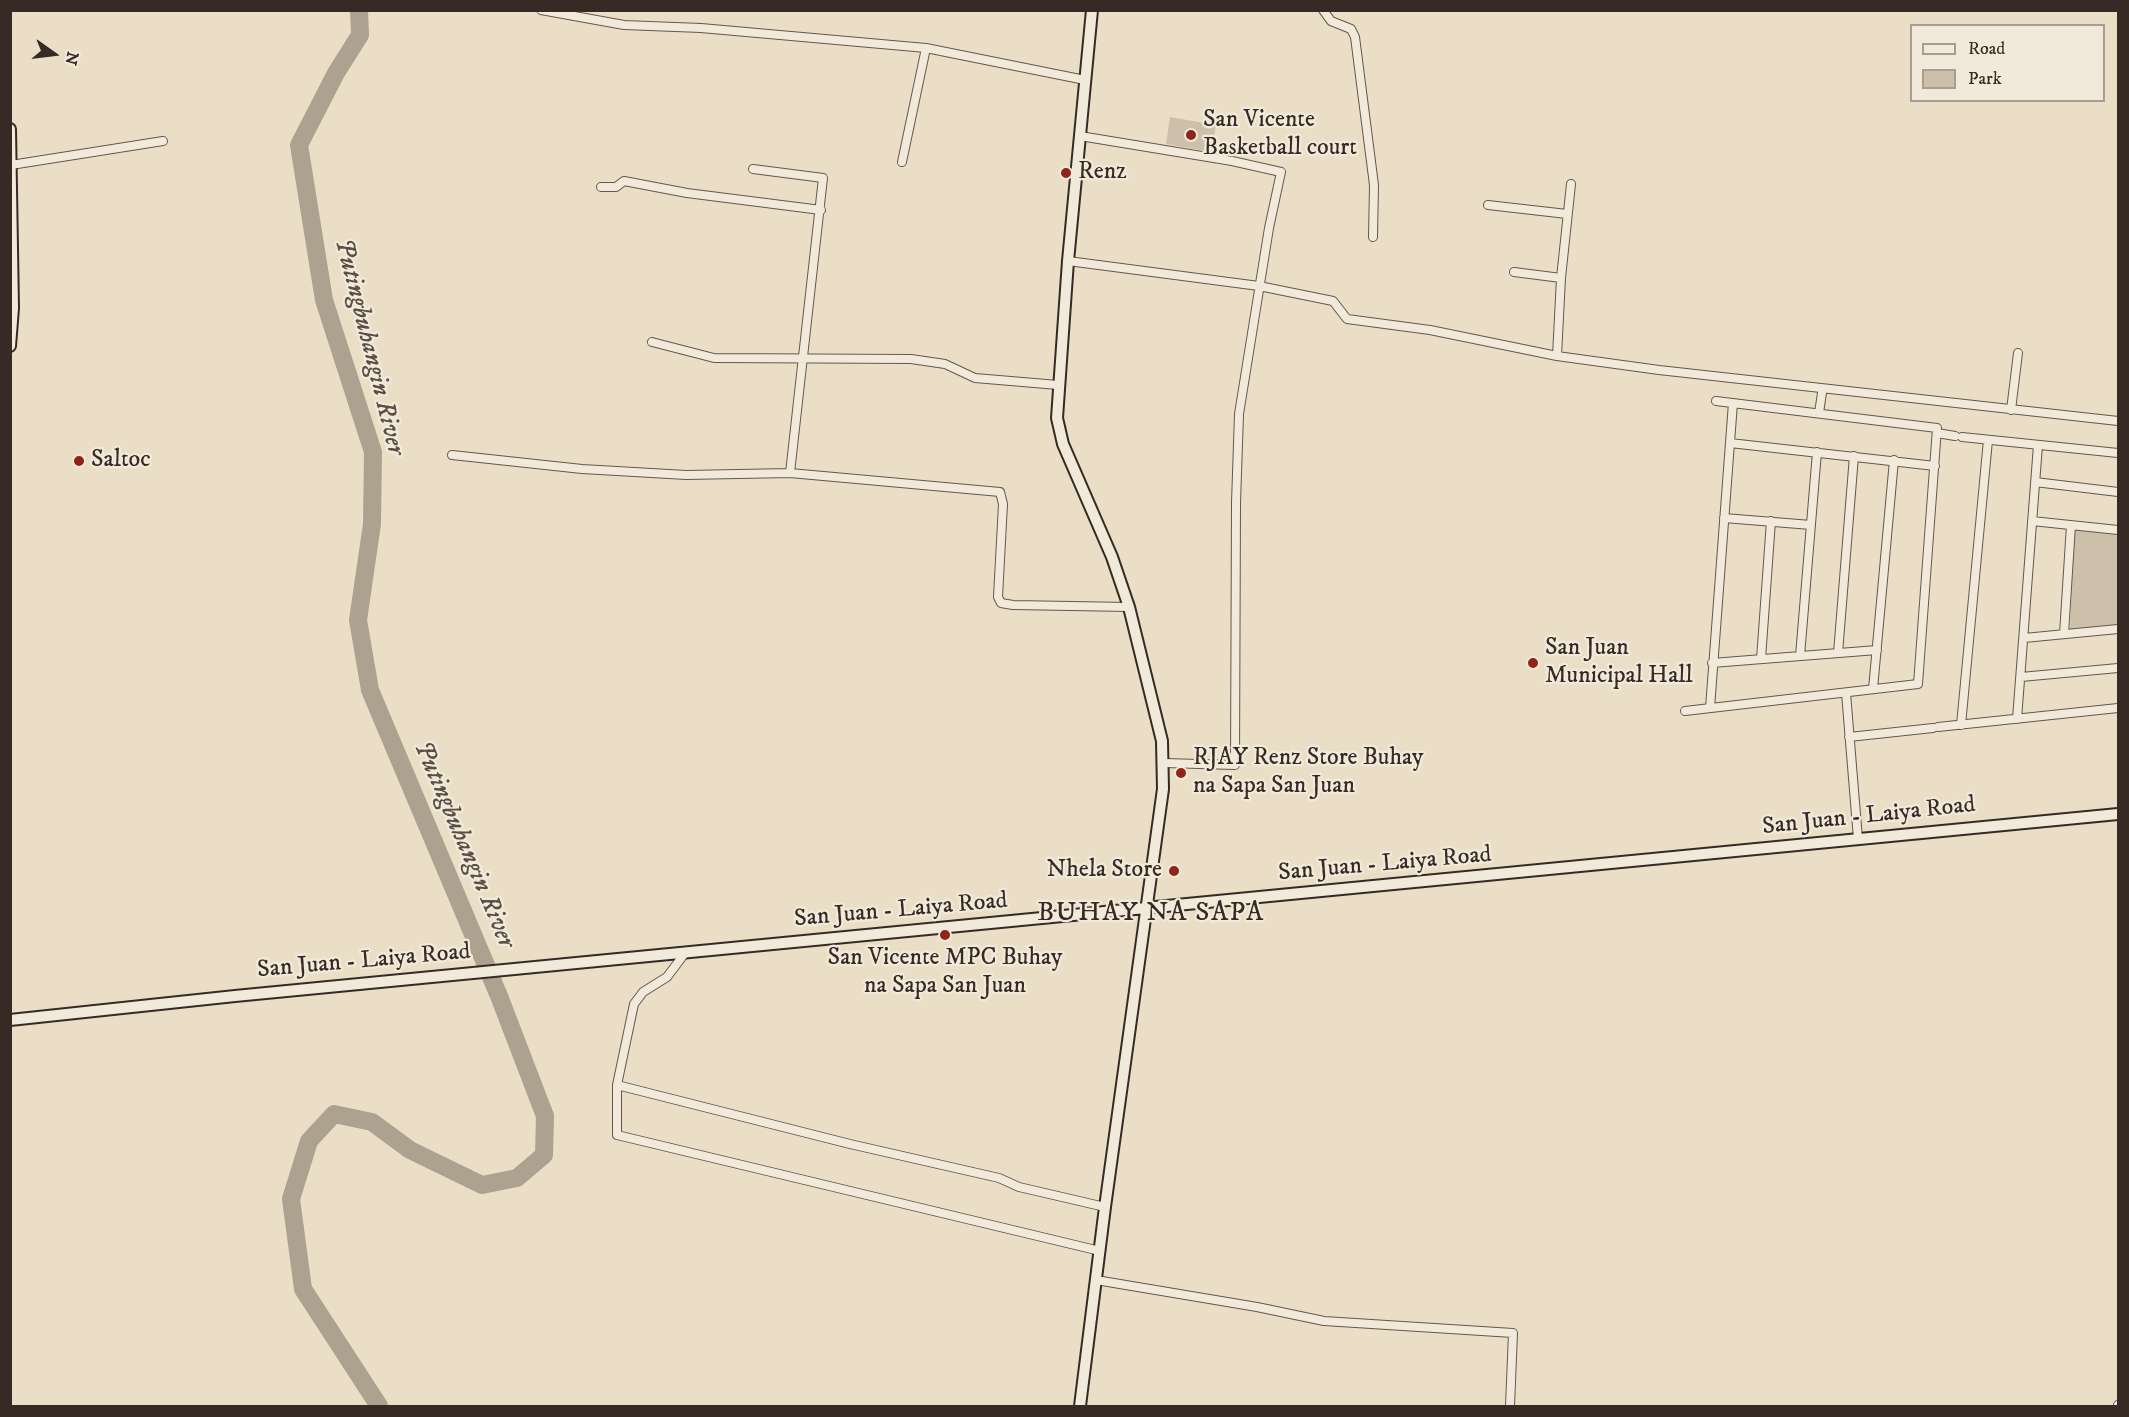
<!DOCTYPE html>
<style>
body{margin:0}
#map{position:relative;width:2129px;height:1417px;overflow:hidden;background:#eadfc6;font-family:"IM FELL DW Pica",serif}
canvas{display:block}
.frame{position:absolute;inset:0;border:12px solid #372a25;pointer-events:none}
.legend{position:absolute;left:1910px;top:24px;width:195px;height:78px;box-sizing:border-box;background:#f1eada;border:2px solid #a79d92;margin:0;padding:8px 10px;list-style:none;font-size:18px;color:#372a25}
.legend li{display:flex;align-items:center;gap:12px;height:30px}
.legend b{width:30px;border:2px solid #a79d92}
.north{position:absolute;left:24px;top:24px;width:60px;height:60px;-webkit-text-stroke:4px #f1eada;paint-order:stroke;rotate:104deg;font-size:16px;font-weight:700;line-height:24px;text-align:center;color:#372a25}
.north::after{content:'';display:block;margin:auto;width:21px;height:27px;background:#372a25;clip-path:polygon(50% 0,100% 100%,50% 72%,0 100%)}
</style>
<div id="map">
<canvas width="2129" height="1417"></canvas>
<div class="frame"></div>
<ul class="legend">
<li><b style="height:8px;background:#f1eada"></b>Road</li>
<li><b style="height:16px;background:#ccc0ab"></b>Park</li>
</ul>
<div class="north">N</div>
</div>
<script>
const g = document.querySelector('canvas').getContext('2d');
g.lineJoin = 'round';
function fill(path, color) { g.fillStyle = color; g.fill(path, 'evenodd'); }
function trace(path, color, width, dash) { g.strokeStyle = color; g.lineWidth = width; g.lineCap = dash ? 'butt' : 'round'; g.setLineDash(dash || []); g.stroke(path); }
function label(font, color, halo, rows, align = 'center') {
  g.font = font + ' "IM FELL DW Pica",serif'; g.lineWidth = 4.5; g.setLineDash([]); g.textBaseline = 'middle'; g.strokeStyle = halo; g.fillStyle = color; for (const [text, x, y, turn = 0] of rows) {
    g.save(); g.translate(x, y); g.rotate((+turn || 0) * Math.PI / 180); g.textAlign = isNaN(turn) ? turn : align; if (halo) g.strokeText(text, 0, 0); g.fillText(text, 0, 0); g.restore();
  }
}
const green = new Path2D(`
 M 1170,117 L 1216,125 L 1211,152 L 1166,144 Z
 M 2074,529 L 2118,534 L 2118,626 L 2070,629 Z`);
const river = new Path2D(`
 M 359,10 L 360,35 L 336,73 L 299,145 L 324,300 L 373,452 L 372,524 L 358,620 L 370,690 L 499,996 L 545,1116 L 544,1155 L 517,1178 L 482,1185 L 410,1150 L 372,1122 L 334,1114 L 309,1141 L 291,1199 L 303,1289 L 379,1406`);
const street = new Path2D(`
 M 541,10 L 624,25 L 701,28 L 926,48 L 1085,80
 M 1323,10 L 1331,21 L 1351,29 L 1355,37 L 1374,185 L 1373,237
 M 1080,136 L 1232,161 L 1281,172 L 1269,228 L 1239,414 L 1236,503 L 1235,765 L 1164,763
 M 902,162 L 926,48
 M 11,165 L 163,141
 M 753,169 L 823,178 L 790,473
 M 601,187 L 616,187 L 624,181 L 687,193 L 821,210
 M 1488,205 L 1567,214
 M 1068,261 L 1259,286 L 1333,301 L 1347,319 L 1430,330 L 1557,356 L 1659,370 L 2118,421
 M 1514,272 L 1561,278
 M 652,342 L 714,358 L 911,359 L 945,364 L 975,378 L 1058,385
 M 1557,356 L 1561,278 L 1571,184
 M 2011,410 L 2018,353
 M 1819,413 L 1822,393
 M 1937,433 L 1955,436
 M 1962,437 L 2118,453
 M 1730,443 L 1935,466
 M 452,455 L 582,469 L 686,475 L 790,473 L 1000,492 L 1003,504 L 998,597 L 1001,603 L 1013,605 L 1129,607
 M 2035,482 L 2118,492
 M 1724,518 L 1811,525
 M 2032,521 L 2118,530
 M 2064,634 L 2071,525
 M 2024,638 L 2118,629
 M 1838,653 L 1854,456
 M 1800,656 L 1817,452
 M 1761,659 L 1771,521
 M 1712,663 L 1877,650
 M 2021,677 L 2118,668
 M 1873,689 L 1894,460
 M 1846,693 L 1858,839
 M 1710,708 L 1733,403
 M 1685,711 L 1918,684 L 1937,428 L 1716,401
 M 2017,719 L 2038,445
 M 1961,725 L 1988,440
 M 1938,727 L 2118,708
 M 1849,737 L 1933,728
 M 685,953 L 667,977 L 643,992 L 634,1004 L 617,1085 L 617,1135 L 1100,1251
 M 617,1085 L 850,1144 L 999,1178 L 1019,1187 L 1105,1207
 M 1096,1280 L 1257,1307 L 1324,1321 L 1513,1333 L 1510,1406
 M 2118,1406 L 2118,1405`);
const secondary = new Path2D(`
 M 10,129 L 13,308 L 10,346
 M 10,1020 L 235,996 L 2118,814
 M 1080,1406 L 1105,1207 L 1163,789 L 1162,741 L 1129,607 L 1112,557 L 1063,444 L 1057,418 L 1068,261 L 1092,10`);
const markers = [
 [1191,135,6,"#8f2418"],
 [1066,173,6,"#8f2418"],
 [79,461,6,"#8f2418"],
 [1533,663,6,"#8f2418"],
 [1181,773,6,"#8f2418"],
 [1174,871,6,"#8f2418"],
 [945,935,6,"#8f2418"]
];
const poiNames = [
 ["San Vicente",1203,121],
 ["Basketball court",1203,149],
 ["Renz",1078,173],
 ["Saltoc",91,461],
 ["San Juan",1545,649],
 ["Municipal Hall",1545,677],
 ["RJAY Renz Store Buhay",1193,759],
 ["na Sapa San Juan",1193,787],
 ["Nhela Store",1162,871,"right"],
 ["San Vicente MPC Buhay",945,959,"center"],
 ["na Sapa San Juan",945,987,"center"]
];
const streetNames = [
 ["San Juan - Laiya Road",1869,817,-6],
 ["San Juan - Laiya Road",1385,865,-5],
 ["San Juan - Laiya Road",901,911,-5],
 ["San Juan - Laiya Road",364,962,-5]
];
const waterNames = [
 ["Putingbuhangin River",368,347,76],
 ["Putingbuhangin River",463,845,67]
];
const quarterNames = [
 ["BUHAY NA SAPA",1151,914]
];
fill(green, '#ccc0ab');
trace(river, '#ada18f', 18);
trace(street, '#64574d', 10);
trace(secondary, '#372a25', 14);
trace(street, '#f1eada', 8);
trace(secondary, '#f1eada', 10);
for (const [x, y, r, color] of markers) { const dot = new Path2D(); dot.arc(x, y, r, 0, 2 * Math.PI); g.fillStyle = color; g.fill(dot); trace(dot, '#f1eada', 2); }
label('24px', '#372a25', '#f1eada', poiNames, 'left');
label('24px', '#372a25', '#f1eada', streetNames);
label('italic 26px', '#5a4e45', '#f1eada', waterNames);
g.letterSpacing = '1.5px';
label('27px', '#372a25', '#f1eada', quarterNames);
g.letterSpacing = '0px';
</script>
